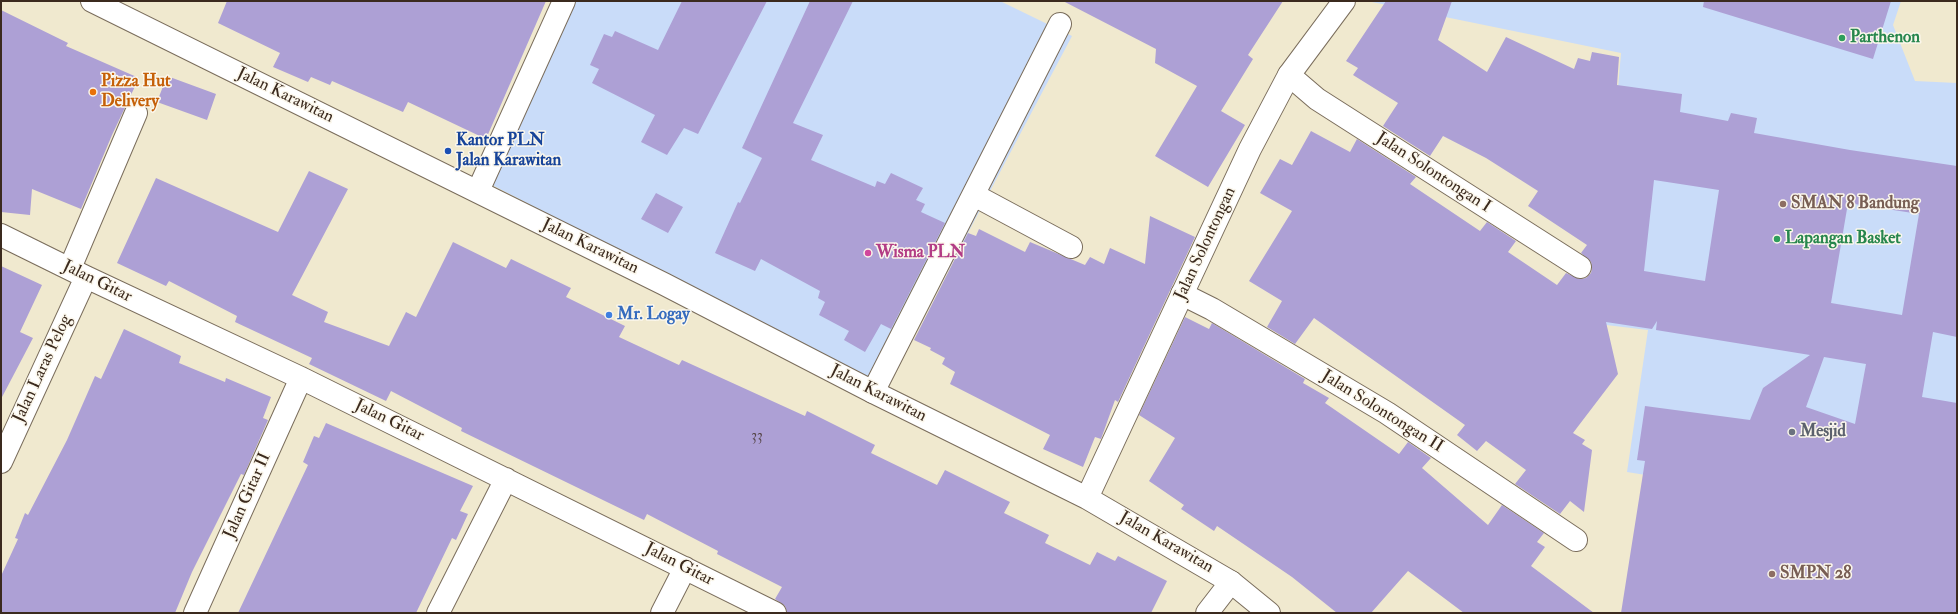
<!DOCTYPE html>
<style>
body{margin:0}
#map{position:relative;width:1958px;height:614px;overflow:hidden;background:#f0e9cf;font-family:"IM FELL Double Pica",serif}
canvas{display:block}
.frame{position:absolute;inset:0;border:2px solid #3b2a1e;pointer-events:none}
</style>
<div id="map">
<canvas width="1958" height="614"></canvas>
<div class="frame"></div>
</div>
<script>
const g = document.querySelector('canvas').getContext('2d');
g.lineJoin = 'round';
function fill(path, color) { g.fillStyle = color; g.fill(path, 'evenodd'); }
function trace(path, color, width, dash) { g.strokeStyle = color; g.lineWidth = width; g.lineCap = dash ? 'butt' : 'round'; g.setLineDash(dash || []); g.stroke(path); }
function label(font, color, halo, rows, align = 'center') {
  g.font = font + ' "IM FELL Double Pica",serif'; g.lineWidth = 3; g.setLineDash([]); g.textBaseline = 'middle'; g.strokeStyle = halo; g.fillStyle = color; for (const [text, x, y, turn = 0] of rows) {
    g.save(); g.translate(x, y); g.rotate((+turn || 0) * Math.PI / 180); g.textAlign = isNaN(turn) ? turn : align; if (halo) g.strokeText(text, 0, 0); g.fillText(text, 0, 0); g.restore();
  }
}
const built = new Path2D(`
 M 576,1 L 1000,1 L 1072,36 L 886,388 L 492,185 Z
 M 1367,1 L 1901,1 L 1893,25 L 1915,81 L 1957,83 L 1957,525 L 1627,472 L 1648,330 L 1598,324 L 1621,53 Z`);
const building = new Path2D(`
 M 227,1 L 546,1 L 486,139 L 408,102 L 403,112 L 332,81 L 330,85 L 311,77 L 308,82 L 273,67 L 280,53 L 218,23 Z
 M 682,1 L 767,1 L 698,134 L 684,128 L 667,155 L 641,142 L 655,115 L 592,83 L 599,69 L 590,65 L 604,34 L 612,37 L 615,31 L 658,50 Z
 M 810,1 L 853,1 L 793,123 L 823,135 L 811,160 L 875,187 L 877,181 L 885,184 L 891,173 L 923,188 L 916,200 L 925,204 L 921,212 L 945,223 L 891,329 L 881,324 L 865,352 L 844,340 L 849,331 L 819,315 L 825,302 L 818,298 L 820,291 L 761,259 L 755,271 L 715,253 L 738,202 L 740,203 L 762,158 L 742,148 Z
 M 1063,1 L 1283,1 L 1248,55 L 1253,59 L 1221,111 L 1245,125 L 1208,187 L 1155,156 L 1197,86 L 1155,63 L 1156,49 Z
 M 1386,1 L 1452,1 L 1438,40 L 1487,72 L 1506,37 L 1574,69 L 1578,58 L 1590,61 L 1592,52 L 1619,57 L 1617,85 L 1682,94 L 1680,112 L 1728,121 L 1731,113 L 1757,118 L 1754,133 L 1850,150 L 1957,166 L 1957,337 L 1933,332 L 1922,397 L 1957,403 L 1957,613 L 1621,613 L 1645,461 L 1637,460 L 1645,406 L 1750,420 L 1763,388 L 1810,355 L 1656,330 L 1657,321 L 1652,329 L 1606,322 L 1618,374 L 1573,433 L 1585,440 L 1582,444 L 1592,450 L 1584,512 L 1570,501 L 1560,514 L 1515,484 L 1526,470 L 1486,441 L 1477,451 L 1457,435 L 1465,425 L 1314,318 L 1295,344 L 1267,327 L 1282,301 L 1249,281 L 1292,211 L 1260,193 L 1280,159 L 1292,165 L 1311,131 L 1350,152 L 1357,139 L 1416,177 L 1410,184 L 1480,231 L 1487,222 L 1516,241 L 1508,252 L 1557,285 L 1566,273 L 1580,279 L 1586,278 L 1591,273 L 1592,268 L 1591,262 L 1581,253 L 1587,245 L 1528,206 L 1538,191 L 1486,158 L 1443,136 L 1430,156 L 1383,126 L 1398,103 L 1353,75 L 1358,68 L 1346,61 ZM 1654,180 L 1719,190 L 1705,281 L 1644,271 ZM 1848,203 L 1919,214 L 1902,315 L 1831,303 ZM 1824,357 L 1866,364 L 1855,424 L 1806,407 Z
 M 1704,1 L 1891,1 L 1873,59 L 1703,7 Z
 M 1,10 L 68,43 L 66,46 L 139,78 L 112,135 L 81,209 L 32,189 L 30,215 L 1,212 Z
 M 167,76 L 216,94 L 207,120 L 157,102 Z
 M 309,171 L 348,189 L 292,295 L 328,312 L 324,322 L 389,346 L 406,312 L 416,317 L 453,242 L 506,268 L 511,259 L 571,288 L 566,297 L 625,326 L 619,337 L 679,365 L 682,360 L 805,416 L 807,411 L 875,445 L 871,453 L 937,485 L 945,470 L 1010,502 L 1004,513 L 1049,535 L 1045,543 L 1090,565 L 1097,552 L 1115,561 L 1118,556 L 1167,581 L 1151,613 L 787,613 L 785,606 L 775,599 L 782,587 L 717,554 L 718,551 L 647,514 L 644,520 L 461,431 L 462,428 L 391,391 L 386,401 L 309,364 L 312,358 L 235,322 L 237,316 L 169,281 L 166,286 L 117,263 L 156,178 L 278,232 Z
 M 656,193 L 683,207 L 668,233 L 641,219 Z
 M 1150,216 L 1195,237 L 1118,402 L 1115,400 L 1101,439 L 1095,437 L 1083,467 L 1043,449 L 1050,435 L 950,384 L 955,372 L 942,364 L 945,358 L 930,350 L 931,348 L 914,340 L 968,233 L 976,236 L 979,229 L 1025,252 L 1030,242 L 1085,265 L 1090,257 L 1104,264 L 1110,248 L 1145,264 Z
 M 1,266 L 42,285 L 20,332 L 33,338 L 1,399 Z
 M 1185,317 L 1209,329 L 1212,323 L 1305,379 L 1303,383 L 1329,398 L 1325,403 L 1399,454 L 1408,442 L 1431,458 L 1422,468 L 1488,525 L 1502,505 L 1544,533 L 1537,542 L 1545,547 L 1531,566 L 1594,613 L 1464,613 L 1408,571 L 1371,613 L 1337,613 L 1292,577 L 1217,526 L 1214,531 L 1181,509 L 1184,505 L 1149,481 L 1175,438 L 1139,415 Z
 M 124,329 L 181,356 L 179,363 L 225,382 L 226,378 L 271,397 L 263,418 L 268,420 L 244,475 L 241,474 L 192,572 L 175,613 L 1,613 L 1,576 L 18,539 L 15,538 L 25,513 L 28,515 L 67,440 L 95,376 L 101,379 Z
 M 326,423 L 473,486 L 460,511 L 468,514 L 456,540 L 452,538 L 416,613 L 238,613 L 308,465 L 303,462 L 314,436 L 319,438 Z`);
const minor = new Path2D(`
 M 1289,75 L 1317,99 L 1580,267
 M 478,191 L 564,1
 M 974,195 L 1071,247
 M 1,235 L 86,277 L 301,378 L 775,613
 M 70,268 L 136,113
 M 1182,294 L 1212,309 L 1387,413 L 1576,540
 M 873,392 L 1060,24
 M 1,462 L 86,277
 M 195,613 L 301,378
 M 438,613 L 506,479
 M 662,613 L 685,568
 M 1207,613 L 1231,582`);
const tertiary = new Path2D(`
 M 92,1 L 664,284 L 873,392 L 1087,498 L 1231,582 L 1269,613
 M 1087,498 L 1250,149 L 1289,75 L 1344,1`);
const markers = [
 [1842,38,4,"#2e9e5b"],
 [93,92,4,"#e8710a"],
 [448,151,4,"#1a4fb4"],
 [1783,204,4,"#8d6e63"],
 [1777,239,4,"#2e9e5b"],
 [868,253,4,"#d1479c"],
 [609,315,4,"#3f7fe0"],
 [1792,432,4,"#6b7280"],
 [1772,574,4,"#8d6e63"]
];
const numberNames = [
 ["33",757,437]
];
const leisureNames = [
 ["Parthenon",1850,38],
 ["Lapangan Basket",1785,239]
];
const foodNames = [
 ["Pizza Hut",101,82],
 ["Delivery",101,102]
];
const streetNames = [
 ["Jalan Karawitan",285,96,26],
 ["Jalan Solontongan I",1433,173,33],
 ["Jalan Solontongan",1206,244,-65],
 ["Jalan Karawitan",590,247,26],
 ["Jalan Gitar",97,282,26],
 ["Jalan Laras Pelog",43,369,-65],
 ["Jalan Karawitan",878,394,27],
 ["Jalan Solontongan II",1382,412,32],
 ["Jalan Gitar",389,421,26],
 ["Jalan Gitar II",248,496,-66],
 ["Jalan Karawitan",1166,543,30],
 ["Jalan Gitar",679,565,27]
];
const transitNames = [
 ["Kantor PLN",456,141],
 ["Jalan Karawitan",456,161]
];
const educationNames = [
 ["SMAN 8 Bandung",1791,204],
 ["SMPN 28",1780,574]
];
const hotelNames = [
 ["Wisma PLN",876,253]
];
const shopNames = [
 ["Mr. Logay",617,315]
];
const worshipNames = [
 ["Mesjid",1800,432]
];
fill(built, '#c9dcf9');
fill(building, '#ada0d5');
trace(minor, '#7a6d5c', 24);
trace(tertiary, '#7a6d5c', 24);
trace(minor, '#fff', 22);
trace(tertiary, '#fff', 22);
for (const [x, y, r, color] of markers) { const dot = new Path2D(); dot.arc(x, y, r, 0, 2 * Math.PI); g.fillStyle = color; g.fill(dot); trace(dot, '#fbf7ec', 1.5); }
label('15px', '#58484c', null, numberNames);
label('bold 17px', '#27864d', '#fbf7ec', leisureNames, 'left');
label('bold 17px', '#c56008', '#fbf7ec', foodNames, 'left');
label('17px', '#3b2a1e', '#fbf7ec', streetNames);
label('bold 17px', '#164399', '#fbf7ec', transitNames, 'left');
label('bold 17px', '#785e54', '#fbf7ec', educationNames, 'left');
label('bold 17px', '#b23c85', '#fbf7ec', hotelNames, 'left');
label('bold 17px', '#366cbe', '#fbf7ec', shopNames, 'left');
label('bold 17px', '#5b616d', '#fbf7ec', worshipNames, 'left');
</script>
